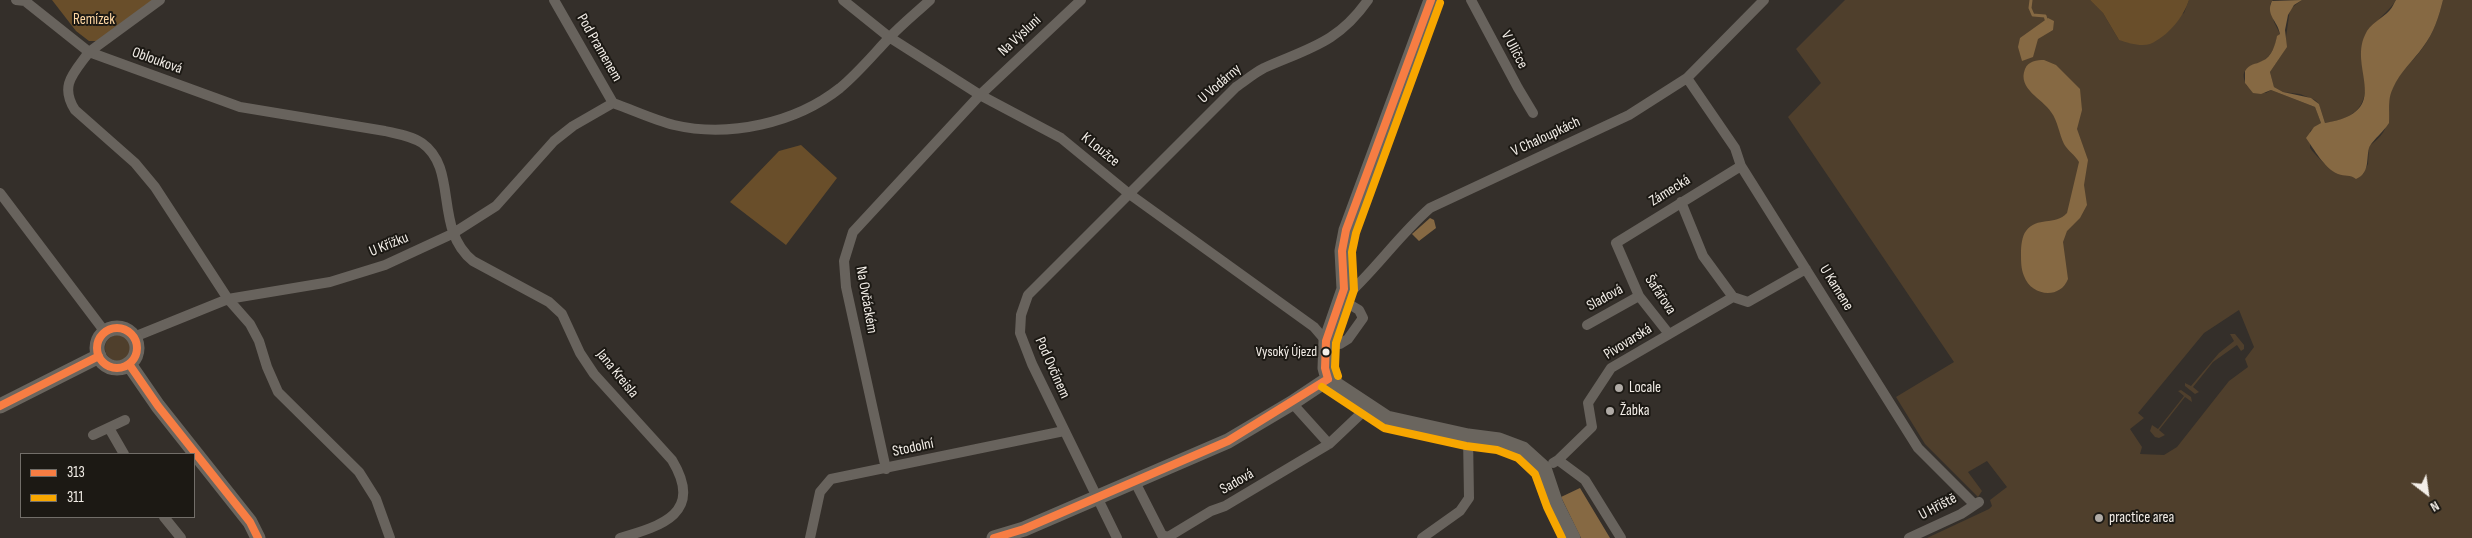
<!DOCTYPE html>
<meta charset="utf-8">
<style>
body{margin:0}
#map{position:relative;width:2472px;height:538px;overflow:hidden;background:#342f2a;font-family:"Sofia Sans Condensed",sans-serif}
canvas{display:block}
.legend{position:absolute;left:20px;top:453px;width:175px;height:65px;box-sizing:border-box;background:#1c1914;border:1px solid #726e69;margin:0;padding:6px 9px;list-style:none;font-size:15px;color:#f3eee8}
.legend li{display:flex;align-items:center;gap:10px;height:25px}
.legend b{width:25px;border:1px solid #726e69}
.north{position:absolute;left:2402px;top:468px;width:50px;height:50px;-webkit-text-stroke:4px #1c1914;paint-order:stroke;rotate:150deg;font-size:14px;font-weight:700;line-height:20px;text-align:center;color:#f3eee8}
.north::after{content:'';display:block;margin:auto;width:18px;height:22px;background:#f3eee8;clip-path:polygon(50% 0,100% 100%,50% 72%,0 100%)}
</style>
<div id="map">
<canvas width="2472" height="538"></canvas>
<ul class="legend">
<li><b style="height:6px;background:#f77d43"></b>313</li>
<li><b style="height:6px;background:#f7a600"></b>311</li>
</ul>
<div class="north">N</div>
</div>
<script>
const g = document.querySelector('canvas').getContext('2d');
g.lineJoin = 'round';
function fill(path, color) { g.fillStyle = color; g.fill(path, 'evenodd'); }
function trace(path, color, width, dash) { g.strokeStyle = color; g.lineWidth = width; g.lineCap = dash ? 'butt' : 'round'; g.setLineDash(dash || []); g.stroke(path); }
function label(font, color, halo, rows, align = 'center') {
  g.font = font + ' "Sofia Sans Condensed",sans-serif'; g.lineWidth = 4; g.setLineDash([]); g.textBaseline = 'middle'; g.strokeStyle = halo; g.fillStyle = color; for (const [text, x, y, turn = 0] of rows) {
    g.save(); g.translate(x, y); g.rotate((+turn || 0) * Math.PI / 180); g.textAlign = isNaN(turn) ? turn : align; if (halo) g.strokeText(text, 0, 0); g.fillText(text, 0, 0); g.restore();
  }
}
const green = new Path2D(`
 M 1845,0 L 2090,0 L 2103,13 L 2119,40 L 2184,13 L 2189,0 L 2273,0 L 2270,4 L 2274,22 L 2280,34 L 2277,37 C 2275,46 2272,55 2263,61 C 2252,69 2237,66 2247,86 L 2266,93 L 2271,90 L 2315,107 L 2321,123 L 2310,131 L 2310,148 C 2323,165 2342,180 2363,174 L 2368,164 L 2369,146 C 2397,127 2383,113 2392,89 C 2399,72 2414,61 2424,46 C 2434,32 2439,16 2443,0 L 2472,0 L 2472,538 L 1927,538 L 1989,509 L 1992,506 L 1990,500 L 2007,487 L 1987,461 L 1968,472 L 1982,491 L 1978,497 L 1925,444 L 1896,397 L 1954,362 L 1788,117 L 1821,83 L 1796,49 ZM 2239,310 L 2254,347 L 2245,359 L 2248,367 L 2229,381 L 2177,447 L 2164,455 L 2140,454 L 2142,447 L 2130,429 L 2144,418 L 2138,413 L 2204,333 Z
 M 2302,0 L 2396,0 C 2391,8 2387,11 2381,17 C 2376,22 2363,52 2362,59 C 2361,65 2365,73 2365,78 C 2368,110 2351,119 2325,123 L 2319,104 L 2315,100 L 2300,94 L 2283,92 L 2274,87 L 2270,72 L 2284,51 L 2290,9 Z
 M 2230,334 L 2235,334 L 2244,345 L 2244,349 L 2241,351 L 2237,345 L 2213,362 L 2193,387 L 2199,392 L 2195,394 L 2185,386 L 2185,383 L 2191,386 L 2219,353 L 2234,341 Z
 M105 348a13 13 0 1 1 26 0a13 13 0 1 1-26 0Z
 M 2181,390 L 2191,397 L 2192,402 L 2185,397 L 2159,430 L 2165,435 L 2159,438 L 2155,437 L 2150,431 L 2152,425 L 2158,429 L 2184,396 L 2178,391 Z`);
const forest = new Path2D(`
 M 52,0 L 155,0 L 102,41 L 89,41 L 76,31 Z
 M 2090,0 L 2189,0 C 2183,18 2168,36 2150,44 C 2141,47 2128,43 2119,40 L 2103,13 Z
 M 801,145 L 837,178 L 786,245 L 730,202 L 779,151 Z`);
const water = new Path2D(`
 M 2302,0 L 2294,5 L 2288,15 L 2285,30 L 2287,47 L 2270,72 L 2274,87 L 2283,92 L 2311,98 L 2319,104 L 2325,123 C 2395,111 2348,70 2365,35 C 2370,23 2382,19 2390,10 C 2392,8 2394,3 2396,0 L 2443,0 C 2439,16 2434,33 2423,47 C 2413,61 2400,72 2393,88 C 2387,100 2390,111 2389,123 C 2385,130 2371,142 2369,148 C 2366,160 2370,173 2356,179 C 2350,174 2345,177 2338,174 C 2324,168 2314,149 2306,138 L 2314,127 L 2321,123 L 2315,107 L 2271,90 L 2261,94 L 2253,93 L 2245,83 L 2245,71 C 2250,63 2255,65 2262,61 C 2272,57 2275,45 2277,36 L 2280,34 C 2278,21 2265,15 2272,1 Z
 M 2048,18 L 2054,21 L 2053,30 L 2038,39 L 2033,57 L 2022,61 L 2018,47 L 2020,38 Z
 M 2044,60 L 2056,65 L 2080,89 L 2082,110 L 2077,129 L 2088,160 L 2084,185 L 2087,205 L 2080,218 L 2067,231 L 2063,242 L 2068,279 C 2060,300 2031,296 2024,276 C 2021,269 2021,261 2021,253 C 2021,246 2022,236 2026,231 C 2037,216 2055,226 2067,213 L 2079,162 C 2075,155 2068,151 2064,144 C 2059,134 2058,121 2051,112 C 2043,99 2017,89 2025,69 C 2028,61 2037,60 2044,60 Z
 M 1430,218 L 1434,220 L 1436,228 L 1419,241 L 1412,234 Z
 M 1580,488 L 1610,538 L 1581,538 L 1561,497 Z`);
const stream = new Path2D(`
 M 2031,0 L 2030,8 L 2033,15 L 2045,16 L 2047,22`);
const street = new Path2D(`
 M 16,0 L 25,1 L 89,52 L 160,0
 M 554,0 L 613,103 C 633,110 654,120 674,125 C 729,138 796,123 840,88 C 858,73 872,56 888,39 C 901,25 916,13 930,0
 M 843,0 L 889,37 L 980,95 L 1061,138 L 1128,193 L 1314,327 L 1326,341 L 1340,344 L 1348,339 L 1363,318 L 1359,310 L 1342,300 C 1374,272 1398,236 1430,208 L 1629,115 L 1687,78 L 1764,0
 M 1471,0 L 1518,88 L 1533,113
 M 1687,78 L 1735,148 L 1741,166 L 1918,448 L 1974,504
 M 0,193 L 105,332
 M 1733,297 L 1748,302 L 1806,269
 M 1587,325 L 1639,296
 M 1669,334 L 1639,296 L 1616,243 L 1741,166
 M 134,337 L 228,299 L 330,282 L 385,265 L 452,234 L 496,206 L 554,141 L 573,126 L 613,103
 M 1292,403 L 1329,444
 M 109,428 L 124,454
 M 93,435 L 125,420
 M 1558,460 L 1592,427 L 1588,403 L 1611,368 L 1733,297 L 1703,256 L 1681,202
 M 1553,463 L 1558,460 L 1585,480 L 1621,538
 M 886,469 L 846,287 L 844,261 L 853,232 L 980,95 L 1081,0
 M 1135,482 L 1162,535 L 1168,537 L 1211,511 L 1225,506 L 1329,444 L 1368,407
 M 164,517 L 181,538
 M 390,538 L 376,499 L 359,472 L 278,392 L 267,367 L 259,341 L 250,324 L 228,299 L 155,187 L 135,163 L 75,110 C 59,85 74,73 89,52 L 240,107 L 385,131 C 398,134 412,136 422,143 C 459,169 433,229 473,261 L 549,302 L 562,314 L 580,353 L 594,374 L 672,460 C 704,513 662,526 620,538
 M 810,538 L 820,492 L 831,479 L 1064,431
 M 1117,538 L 1032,364 L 1020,333 L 1021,315 L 1028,295 L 1236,87 C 1245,81 1254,73 1264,68 C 1309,48 1338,43 1368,0
 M 1422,538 L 1460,511 L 1469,498 L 1468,436
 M 1909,538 L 1961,514 L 1979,502`);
const secondary = new Path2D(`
 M97 348a20 20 0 1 1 40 0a20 20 0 1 1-40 0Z
 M 129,364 L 158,406 L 250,522 L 258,538
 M 1328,379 L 1325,368 L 1326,341 L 1344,289 L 1342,251 L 1346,230 L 1431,0
 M 1328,379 L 1387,418 L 1468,436 L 1499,440 L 1523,449 L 1544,468 L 1556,504 L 1573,538
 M 0,406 L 99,356
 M 994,538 L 1024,529 L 1228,441 L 1292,403 L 1328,379`);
const bus1 = new Path2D(`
 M97 348a20 20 0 1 1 40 0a20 20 0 1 1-40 0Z
 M 129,364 L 158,406 L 250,522 L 258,538
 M 1328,379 L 1325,368 L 1326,341 L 1344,289 L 1342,251 L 1346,230 L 1431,0
 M 0,406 L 99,356
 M 994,538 L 1024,529 L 1228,441 L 1328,379`);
const bus2 = new Path2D(`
 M 1338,376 L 1335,367 L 1336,343 L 1354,290 L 1352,252 L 1356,233 L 1440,3
 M 1322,387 L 1384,428 L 1466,446 L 1497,450 L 1518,458 L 1535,474 L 1547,507 L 1562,538`);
const markers = [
 [1326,352,4.5,"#f3eee8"],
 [1619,388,5,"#b0aba6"],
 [1610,411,5,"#b0aba6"],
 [2099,518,5,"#b0aba6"]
];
const busNames = [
 ["Vysoký Újezd",1317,352]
];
const parkNames = [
 ["Remízek",94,20]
];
const streetNames = [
 ["Na Výsluní",1020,36,-43],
 ["Pod Pramenem",599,48,60],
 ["V Uličce",1514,50,62],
 ["Oblouková",157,61,20],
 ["U Vodárny",1220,84,-41],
 ["V Chaloupkách",1546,137,-25],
 ["K Loužce",1100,150,39],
 ["Zámecká",1670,191,-32],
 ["U Křížku",389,245,-22],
 ["U Kamene",1836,288,58],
 ["Šafářova",1660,295,56],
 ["Sladová",1605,298,-29],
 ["Na Ovčáckém",866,300,80],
 ["Pivovarská",1628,342,-32],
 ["Pod Ovčínem",1052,368,66],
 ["Jana Kreisla",617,374,51],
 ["Stodolní",913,448,-12],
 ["Sadová",1237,482,-30],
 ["U Hřiště",1938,507,-28]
];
const poiNames = [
 ["Locale",1629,388],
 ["Žabka",1620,411],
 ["practice area",2109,518]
];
fill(green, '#4f3f2c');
fill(forest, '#694e2a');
fill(water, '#866943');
trace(stream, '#866943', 3);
trace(street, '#68635d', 10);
trace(secondary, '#6a655e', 15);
trace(bus1, '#f77d43', 8);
trace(bus2, '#f7a600', 8);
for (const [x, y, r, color] of markers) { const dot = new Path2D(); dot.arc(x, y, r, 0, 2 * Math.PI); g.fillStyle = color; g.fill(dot); trace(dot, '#1c1914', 2); }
label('14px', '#f3eee8', '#1c1914', busNames, 'right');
label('15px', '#fdd6a3', '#1c1914', parkNames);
label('15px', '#f3eee8', '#1c1914', streetNames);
label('15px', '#f3eee8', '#1c1914', poiNames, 'left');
</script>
